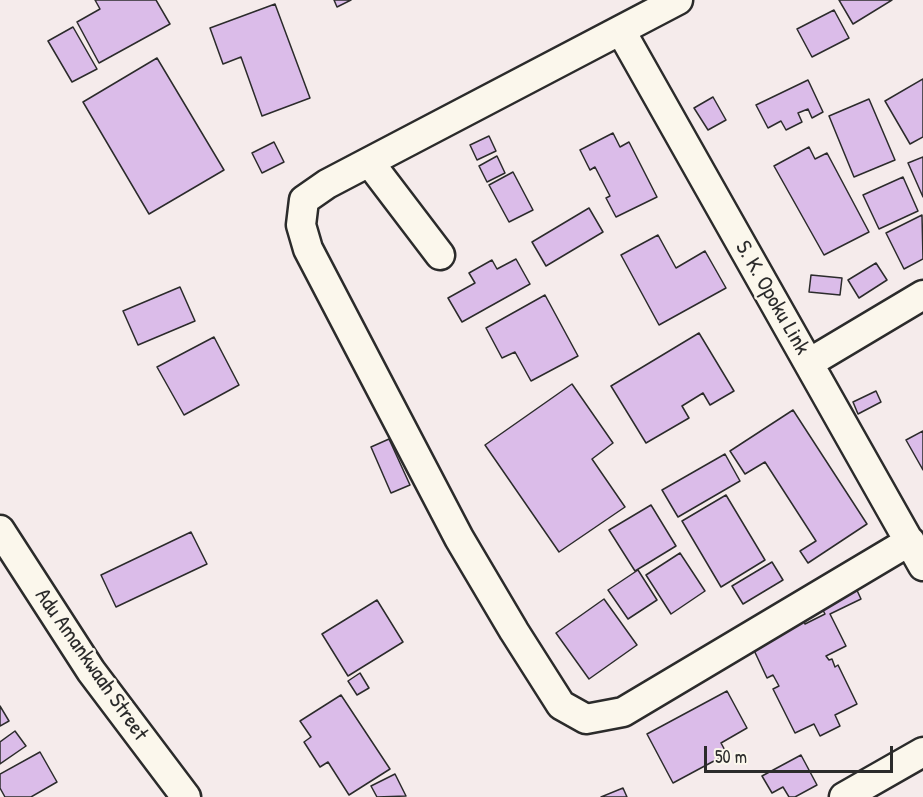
<!DOCTYPE html>
<style>
body{margin:0}
#map{position:relative;width:923px;height:797px;overflow:hidden;background:#f5ebeb;font-family:"Patrick Hand",sans-serif}
canvas{display:block}
.scale{position:absolute;left:704px;top:746px;width:189px;height:27px;box-sizing:border-box;border:3px solid #2b2b2b;border-top:0;padding-left:8px;font-size:18px;line-height:21px;white-space:nowrap;color:#2b2b2b;-webkit-text-stroke:4px #fbf7ec;paint-order:stroke}
</style>
<div id="map">
<canvas width="923" height="797"></canvas>
<div class="scale">50 m</div>
</div>
<script>
const g = document.querySelector('canvas').getContext('2d');
g.lineJoin = 'round';
function fill(path, color) { g.fillStyle = color; g.fill(path, 'evenodd'); }
function trace(path, color, width, dash) { g.strokeStyle = color; g.lineWidth = width; g.lineCap = dash ? 'butt' : 'round'; g.setLineDash(dash || []); g.stroke(path); }
function label(font, color, halo, rows, align = 'center') {
  g.font = font + ' "Patrick Hand",sans-serif'; g.lineWidth = 5; g.setLineDash([]); g.textBaseline = 'middle'; g.strokeStyle = halo; g.fillStyle = color; for (const [text, x, y, turn = 0] of rows) {
    g.save(); g.translate(x, y); g.rotate((+turn || 0) * Math.PI / 180); g.textAlign = isNaN(turn) ? turn : align; if (halo) g.strokeText(text, 0, 0); g.fillText(text, 0, 0); g.restore();
  }
}
const building = new Path2D(`
 M 95,0 L 156,0 L 170,24 L 99,63 L 77,22 L 100,9 Z
 M 334,0 L 351,0 L 337,7 Z
 M 839,0 L 892,0 L 853,24 Z
 M 275,4 L 310,98 L 262,116 L 241,57 L 223,64 L 210,28 Z
 M 834,10 L 849,38 L 812,57 L 797,29 Z
 M 73,27 L 97,69 L 72,82 L 48,41 Z
 M 157,58 L 224,170 L 149,214 L 83,102 Z
 M 923,79 L 923,137 L 910,144 L 885,101 Z
 M 808,80 L 823,112 L 812,118 L 808,109 L 798,113 L 802,122 L 786,130 L 781,121 L 768,128 L 756,105 Z
 M 713,97 L 726,120 L 708,130 L 694,108 Z
 M 869,99 L 895,160 L 854,177 L 829,116 Z
 M 613,133 L 620,147 L 629,142 L 657,197 L 616,217 L 606,198 L 610,196 L 595,167 L 590,170 L 580,150 Z
 M 489,136 L 496,151 L 477,160 L 470,145 Z
 M 274,142 L 284,162 L 262,173 L 252,153 Z
 M 809,147 L 815,159 L 827,153 L 869,232 L 824,255 L 774,166 Z
 M 497,156 L 505,173 L 487,182 L 479,166 Z
 M 923,157 L 923,197 L 908,163 Z
 M 513,172 L 533,210 L 509,222 L 489,185 Z
 M 903,177 L 918,211 L 879,229 L 863,195 Z
 M 589,208 L 603,232 L 546,266 L 532,242 Z
 M 922,215 L 923,259 L 904,269 L 886,233 Z
 M 658,235 L 676,268 L 705,251 L 726,288 L 659,325 L 621,255 Z
 M 516,259 L 530,284 L 462,322 L 448,298 L 475,283 L 469,273 L 492,260 L 497,269 Z
 M 876,263 L 887,280 L 859,298 L 848,280 Z
 M 811,275 L 842,278 L 840,295 L 809,292 Z
 M 180,287 L 195,321 L 138,345 L 123,311 Z
 M 545,295 L 578,356 L 531,381 L 515,352 L 502,358 L 486,328 Z
 M 699,333 L 734,391 L 710,405 L 703,393 L 682,406 L 689,418 L 646,443 L 611,386 Z
 M 214,337 L 239,385 L 184,415 L 157,367 Z
 M 572,384 L 613,443 L 592,459 L 625,507 L 559,552 L 485,445 Z
 M 876,391 L 881,402 L 858,414 L 853,402 Z
 M 793,410 L 867,524 L 808,563 L 800,551 L 816,541 L 765,462 L 745,474 L 730,451 Z
 M 923,431 L 923,470 L 906,440 Z
 M 389,439 L 410,485 L 391,493 L 371,447 Z
 M 725,454 L 740,481 L 678,517 L 662,490 Z
 M 726,495 L 765,560 L 721,587 L 682,521 Z
 M 651,505 L 676,546 L 635,571 L 609,530 Z
 M 191,532 L 207,564 L 116,607 L 101,575 Z
 M 680,553 L 705,591 L 671,614 L 646,575 Z
 M 772,562 L 783,580 L 743,604 L 732,586 Z
 M 638,570 L 657,600 L 628,619 L 608,590 Z
 M 855,586 L 861,599 L 830,614 L 846,646 L 826,656 L 829,660 L 832,659 L 835,667 L 838,665 L 857,704 L 835,715 L 840,726 L 820,736 L 814,724 L 795,733 L 773,689 L 779,686 L 773,675 L 767,678 L 752,646 L 804,621 L 805,624 L 825,614 L 819,603 Z
 M 604,599 L 637,645 L 589,679 L 556,633 Z
 M 377,600 L 403,642 L 348,676 L 322,634 Z
 M 360,673 L 369,688 L 357,695 L 348,681 Z
 M 727,691 L 747,728 L 721,743 L 727,754 L 673,783 L 647,734 Z
 M 341,695 L 390,769 L 349,795 L 328,762 L 320,767 L 304,742 L 311,737 L 300,721 Z
 M 0,706 L 9,721 L 0,726 Z
 M 15,731 L 26,746 L 0,764 L 0,742 Z
 M 40,752 L 57,782 L 31,797 L 5,797 L 0,788 L 0,774 Z
 M 801,755 L 817,785 L 795,797 L 789,797 L 783,787 L 772,793 L 762,776 Z
 M 395,774 L 406,796 L 377,797 L 371,786 Z
 M 623,788 L 627,797 L 601,797 Z`);
const minor = new Path2D(`
 M 678,0 L 327,184 L 304,200 L 301,225 L 308,249 L 459,538 L 514,631 L 561,705 L 586,719 L 623,712 L 910,541
 M 621,31 L 923,566
 M 370,163 L 440,255
 M 809,363 L 923,295
 M 0,530 L 91,671 L 186,797
 M 844,797 L 923,752`);
const streetNames = [
 ["S. K. Opoku Link",772,298,60],
 ["Adu Amankwaah Street",91,665,55]
];
fill(building, '#dbbce9');
trace(building, '#2b2b2b', 1.5);
trace(minor, '#2b2b2b', 33);
trace(minor, '#fbf7ec', 28);
label('22px', '#2b2b2b', '#fbf7ec', streetNames);
</script>
